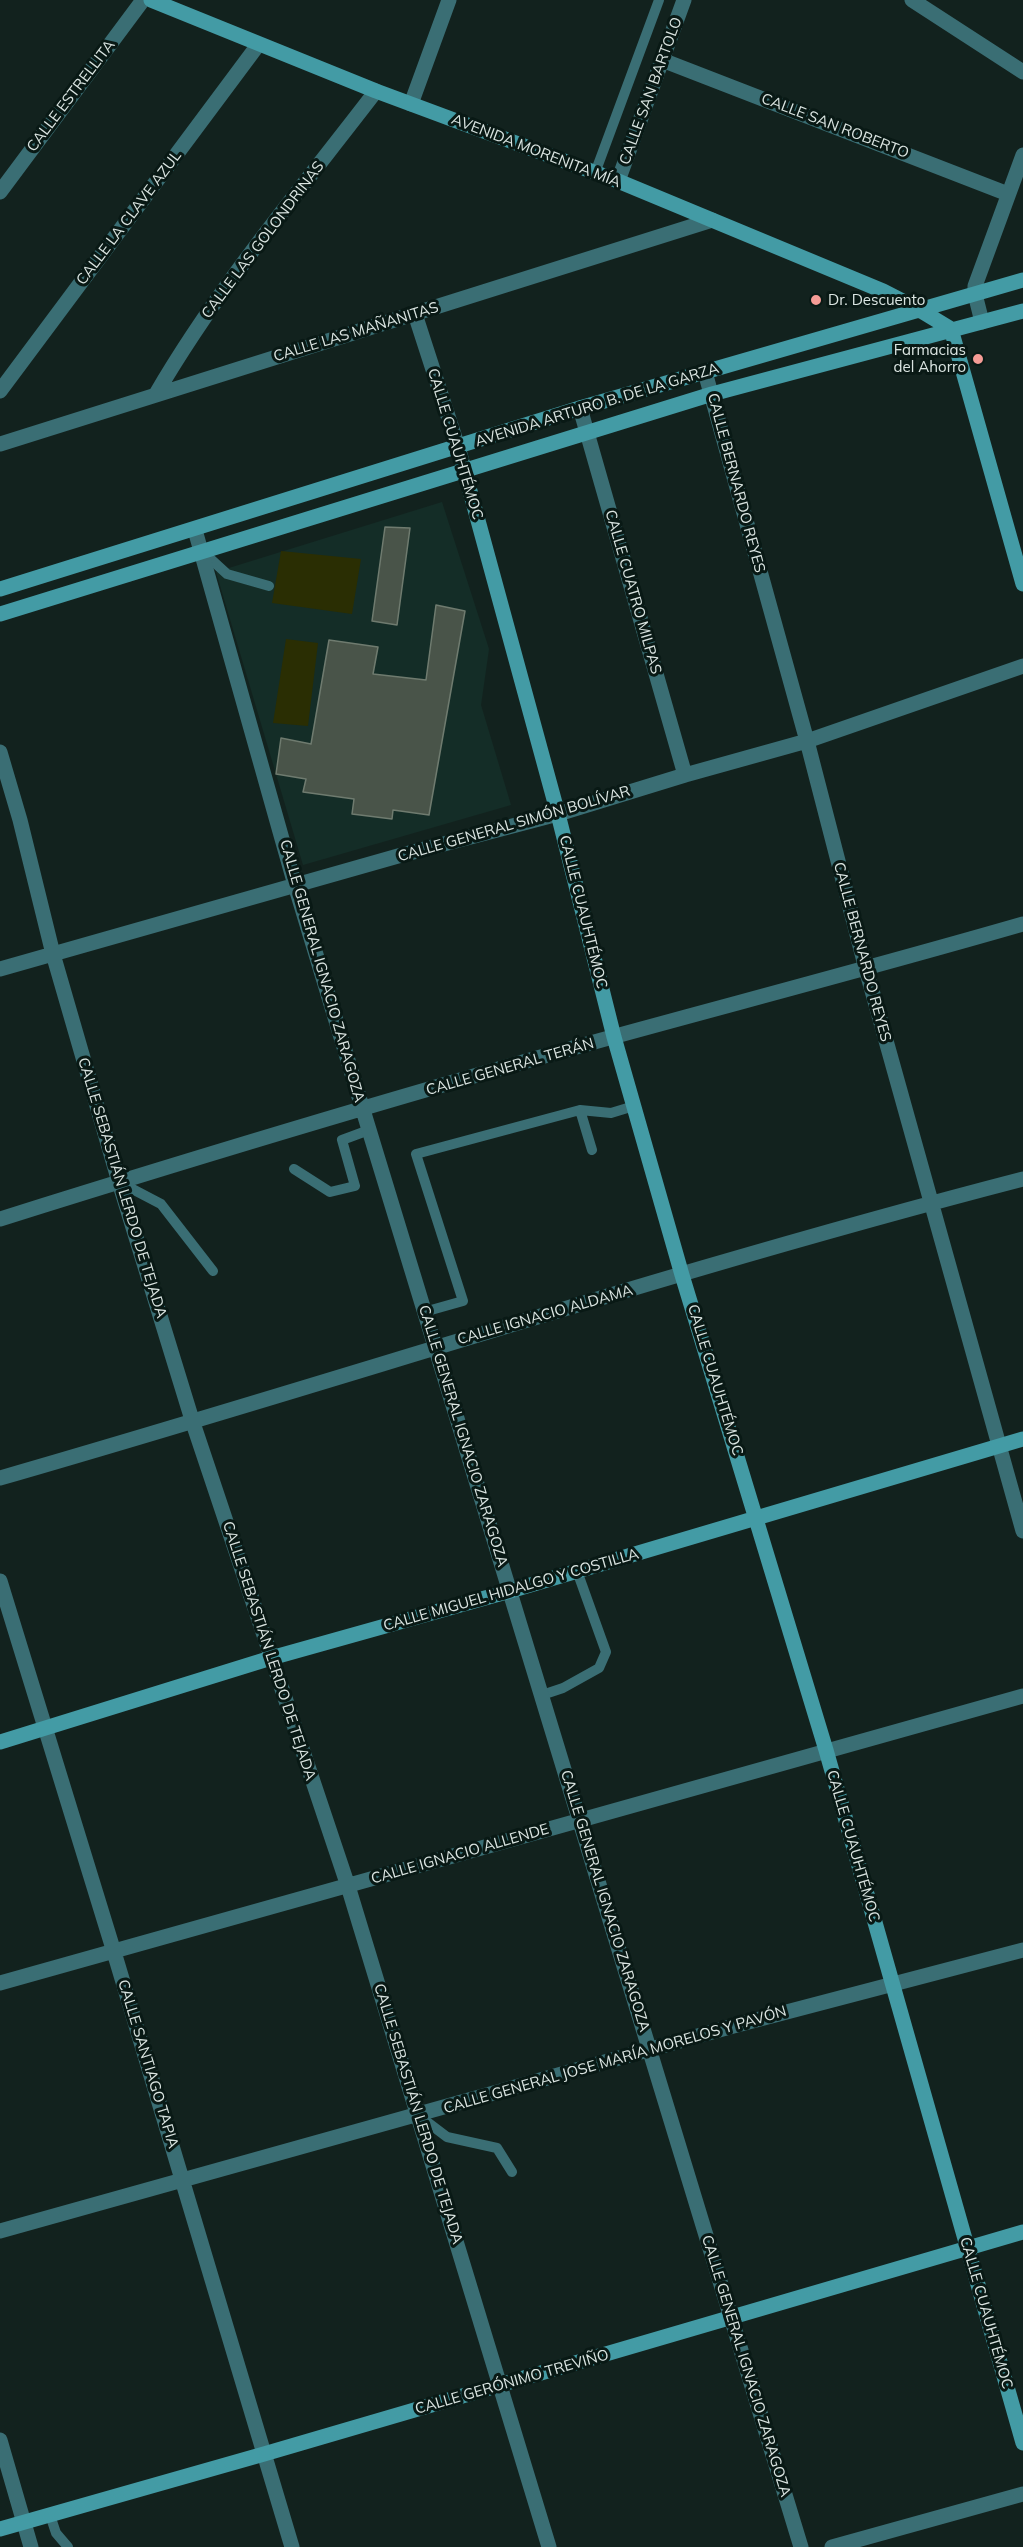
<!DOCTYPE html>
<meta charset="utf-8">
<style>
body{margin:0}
canvas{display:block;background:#12221e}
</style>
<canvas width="1023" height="2547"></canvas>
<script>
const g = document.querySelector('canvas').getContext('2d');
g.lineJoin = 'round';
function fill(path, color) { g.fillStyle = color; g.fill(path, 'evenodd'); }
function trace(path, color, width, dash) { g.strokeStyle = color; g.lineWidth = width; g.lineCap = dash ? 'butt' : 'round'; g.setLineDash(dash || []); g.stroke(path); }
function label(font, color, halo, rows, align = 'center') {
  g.font = font + ' Mulish,sans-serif'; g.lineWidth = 6; g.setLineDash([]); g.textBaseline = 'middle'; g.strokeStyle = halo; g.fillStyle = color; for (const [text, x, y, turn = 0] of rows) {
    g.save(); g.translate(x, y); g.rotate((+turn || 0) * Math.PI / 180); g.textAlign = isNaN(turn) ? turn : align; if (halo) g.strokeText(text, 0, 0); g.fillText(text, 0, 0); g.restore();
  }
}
const built = new Path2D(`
 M 442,502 L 489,649 L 481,705 L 511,805 L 303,865 L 216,572 Z`);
const green = new Path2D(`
 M 281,551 L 361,559 L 352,614 L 272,603 Z
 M 286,639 L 318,643 L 308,726 L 273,723 Z`);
const building = new Path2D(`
 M 385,527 L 410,528 L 397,625 L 372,621 Z
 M 436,605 L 465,611 L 429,815 L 393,810 L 392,819 L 352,814 L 354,799 L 303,792 L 306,779 L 276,774 L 281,738 L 311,744 L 329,640 L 378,647 L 373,674 L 426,680 Z`);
const lane = new Path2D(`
 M 595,173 L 659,0
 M 203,552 L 227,574 L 269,586
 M 580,1110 L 611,1113 L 634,1106
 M 294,1169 L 330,1192 L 355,1186 L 342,1140 L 369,1130
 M 119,1182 L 161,1204 L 213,1271
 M 424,1312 L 463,1301 L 416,1154 L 580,1110 L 592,1150
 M 542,1695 L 563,1688 L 599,1668 L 606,1652 L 577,1571
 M 418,2115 L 447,2137 L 497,2148 L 512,2172
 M 50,2515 L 56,2533 L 68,2547`);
const street = new Path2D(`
 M 912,0 L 1023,72
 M 662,60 L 1008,194
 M 411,104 L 449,0
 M 618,181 L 684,0
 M 0,192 L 143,0
 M 415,314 L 458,447
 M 982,322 L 975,294 L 975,286 L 1023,155
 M 705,372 L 807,741 L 866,969 L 1023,1531
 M 0,391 L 258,45
 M 156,394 C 219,286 300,190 376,91
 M 580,408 L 685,775
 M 0,444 L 712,220
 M 195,530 L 295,885 L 363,1110 L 801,2547
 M 0,752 L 20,820 L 53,954 L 119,1182 L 193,1423 L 348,1886 L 549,2547
 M 0,969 L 398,856 L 558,814 L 685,775 L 807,741 L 1023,666
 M 0,1219 C 204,1155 409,1093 616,1036 C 751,999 888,963 1023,924
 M 0,1478 C 341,1380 679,1268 1023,1179
 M 0,1581 L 114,1952 L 292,2547
 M 0,1983 L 1023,1696
 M 0,2231 L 737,2025 L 1023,1950
 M 0,2440 L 31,2547
 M 832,2547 L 1023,2494`);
const secondary = new Path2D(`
 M 151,0 L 376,91 L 618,181 L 883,291 L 918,309 L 951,329
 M 951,329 L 1023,584
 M 458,447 L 558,814 L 614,1037 L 682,1275 L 826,1750 L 1023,2443
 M 0,589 L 580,408 L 1023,280
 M 0,614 L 712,394 L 1023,311
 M 0,1742 L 271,1658 L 510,1591 L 1023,1439
 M 0,2529 L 264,2454 L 1023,2232`);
const markers = [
 [816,300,6,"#f59c96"],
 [978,359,6,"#f59c96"]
];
const streetNames = [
 ["CALLE SAN BARTOLO",651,91,-70],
 ["CALLE ESTRELLITA",71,96,-53],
 ["CALLE SAN ROBERTO",835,126,21],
 ["AVENIDA MORENITA MÍA",536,151,21],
 ["CALLE LA CLAVE AZUL",129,218,-53],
 ["CALLE LAS GOLONDRINAS",263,240,-53],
 ["CALLE LAS MAÑANITAS",356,332,-17],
 ["AVENIDA ARTURO B. DE LA GARZA",597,405,-17],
 ["CALLE CUAUHTÉMOC",455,444,73],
 ["CALLE BERNARDO REYES",736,483,75],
 ["CALLE CUATRO MILPAS",633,592,74],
 ["CALLE GENERAL SIMÓN BOLÍVAR",514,824,-16],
 ["CALLE CUAUHTÉMOC",583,912,76],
 ["CALLE BERNARDO REYES",862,952,75],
 ["CALLE GENERAL IGNACIO ZARAGOZA",322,971,74],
 ["CALLE GENERAL TERÁN",510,1067,-16],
 ["CALLE SEBASTIÁN LERDO DE TEJADA",122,1188,73],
 ["CALLE IGNACIO ALDAMA",545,1315,-16],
 ["CALLE CUAUHTÉMOC",715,1380,73],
 ["CALLE GENERAL IGNACIO ZARAGOZA",463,1436,73],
 ["CALLE MIGUEL HIDALGO Y COSTILLA",511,1590,-16],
 ["CALLE SEBASTIÁN LERDO DE TEJADA",269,1651,72],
 ["CALLE CUAUHTÉMOC",853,1846,74],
 ["CALLE IGNACIO ALLENDE",460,1854,-16],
 ["CALLE GENERAL IGNACIO ZARAGOZA",605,1901,73],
 ["CALLE GENERAL JOSE MARÍA MORELOS Y PAVÓN",615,2060,-16],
 ["CALLE SANTIAGO TAPIA",148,2064,73],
 ["CALLE SEBASTIÁN LERDO DE TEJADA",418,2114,73],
 ["CALLE CUAUHTÉMOC",986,2313,74],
 ["CALLE GENERAL IGNACIO ZARAGOZA",746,2366,73],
 ["CALLE GERÓNIMO TREVIÑO",512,2382,-16]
];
const poiNames = [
 ["Dr. Descuento",828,300],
 ["Farmacias",966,350,"right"],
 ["del Ahorro",966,367,"right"]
];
fill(built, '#142d27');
fill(green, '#2a2e03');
fill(building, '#495449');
trace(building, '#6f7b6f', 1.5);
trace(lane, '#3a6e74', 10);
trace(street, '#3a6e74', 15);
trace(secondary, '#439ba5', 15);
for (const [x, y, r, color] of markers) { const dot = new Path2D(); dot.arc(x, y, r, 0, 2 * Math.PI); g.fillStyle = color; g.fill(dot); trace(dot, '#091915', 2); }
label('15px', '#dbe5e2', '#091915', streetNames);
label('15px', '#dbe5e2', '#091915', poiNames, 'left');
</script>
